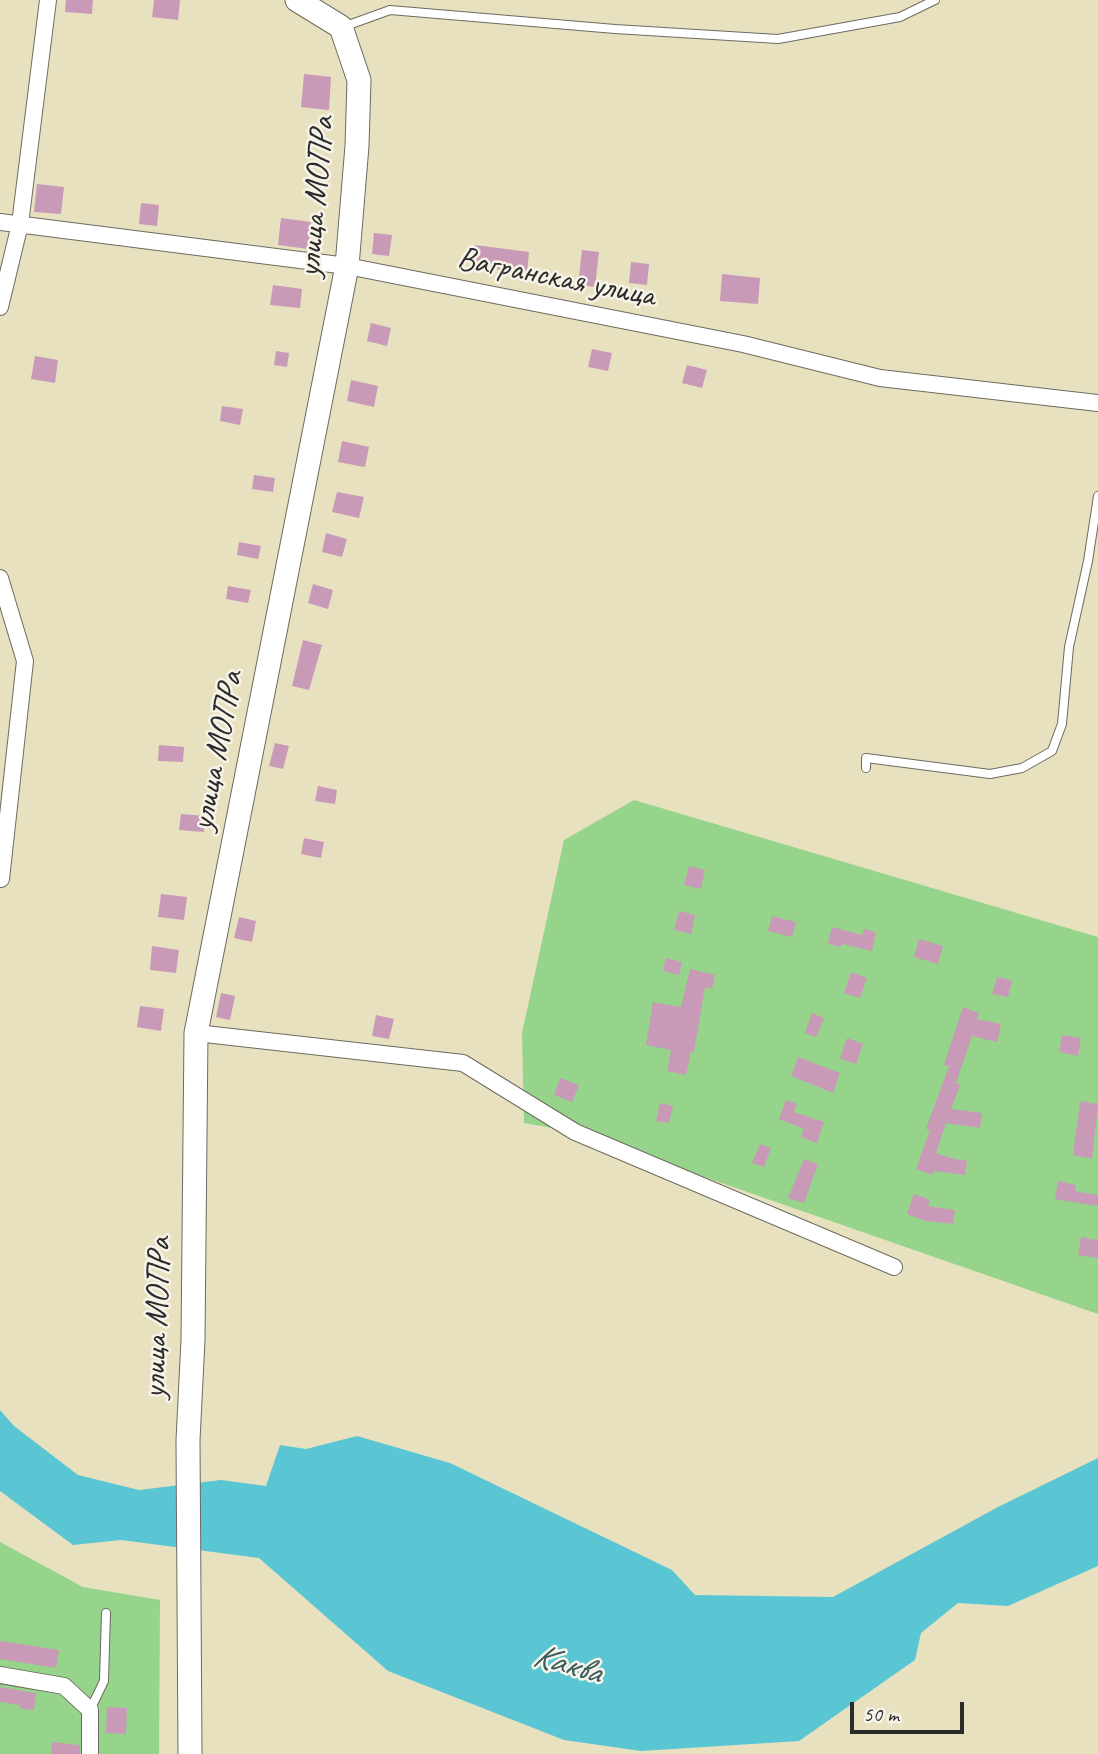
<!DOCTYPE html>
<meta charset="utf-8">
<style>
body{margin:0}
#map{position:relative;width:1098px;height:1754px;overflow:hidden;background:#e8e1bf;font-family:Caveat,sans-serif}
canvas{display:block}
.scale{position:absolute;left:850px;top:1702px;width:114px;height:32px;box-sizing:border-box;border:4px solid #2b2b2b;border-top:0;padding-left:9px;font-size:21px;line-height:24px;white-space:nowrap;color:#2b2b2b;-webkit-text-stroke:5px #f7f3e8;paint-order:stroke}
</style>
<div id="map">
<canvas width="1098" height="1754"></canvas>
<div class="scale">50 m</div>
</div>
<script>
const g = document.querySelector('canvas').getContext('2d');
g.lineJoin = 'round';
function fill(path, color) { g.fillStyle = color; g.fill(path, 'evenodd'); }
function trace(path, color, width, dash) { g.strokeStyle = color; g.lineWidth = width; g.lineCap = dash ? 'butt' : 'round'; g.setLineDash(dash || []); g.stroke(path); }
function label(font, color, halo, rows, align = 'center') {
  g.font = font + ' Caveat,sans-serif'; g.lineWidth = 5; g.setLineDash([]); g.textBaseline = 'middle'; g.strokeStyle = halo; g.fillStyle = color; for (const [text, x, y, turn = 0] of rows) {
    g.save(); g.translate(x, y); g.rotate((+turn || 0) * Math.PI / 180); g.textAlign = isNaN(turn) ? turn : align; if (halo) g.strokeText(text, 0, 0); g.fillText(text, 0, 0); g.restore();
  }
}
const green = new Path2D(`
 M 634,800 L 1098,937 L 1098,1314 L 575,1132 L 524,1123 L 522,1033 L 564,840 Z
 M 0,1542 L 83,1587 L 160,1600 L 159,1754 L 0,1754 Z`);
const water = new Path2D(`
 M 0,1410 L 14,1426 L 78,1475 L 139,1490 L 221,1480 L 266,1486 L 280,1445 L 306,1449 L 357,1436 L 450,1463 L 672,1570 L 695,1595 L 833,1597 L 998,1507 L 1098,1458 L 1098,1566 L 1008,1606 L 958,1603 L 921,1633 L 915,1660 L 799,1741 L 641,1751 L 564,1740 L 388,1671 L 259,1558 L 121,1540 L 73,1545 L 0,1491 Z`);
const building = new Path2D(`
 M 66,0 L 93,0 L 92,14 L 65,12 Z
 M 154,0 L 180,0 L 178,20 L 152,17 Z
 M 304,74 L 331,77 L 329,110 L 301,107 Z
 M 37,184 L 64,187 L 61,214 L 34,212 Z
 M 141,203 L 159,205 L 157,226 L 139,224 Z
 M 281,218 L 311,222 L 308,249 L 278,245 Z
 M 374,233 L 392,235 L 389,256 L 372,254 Z
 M 475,245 L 529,252 L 527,273 L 472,266 Z
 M 582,250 L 599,252 L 595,287 L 578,285 Z
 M 631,262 L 649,264 L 647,285 L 629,283 Z
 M 722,274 L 760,278 L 758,304 L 720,301 Z
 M 273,285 L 302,289 L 300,308 L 270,305 Z
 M 371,323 L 391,328 L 387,346 L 367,341 Z
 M 592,349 L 612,353 L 608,371 L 588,367 Z
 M 276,351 L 289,353 L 287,367 L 274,365 Z
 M 35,356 L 58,360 L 55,383 L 31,379 Z
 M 687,365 L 707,370 L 702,388 L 682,383 Z
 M 351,380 L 378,386 L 374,407 L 347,401 Z
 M 222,406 L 243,409 L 240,425 L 220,421 Z
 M 342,441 L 369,447 L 365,467 L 338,462 Z
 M 254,475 L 275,478 L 273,492 L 252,489 Z
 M 337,492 L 364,497 L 359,518 L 332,512 Z
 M 326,533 L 347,539 L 342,557 L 322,552 Z
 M 239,542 L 261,546 L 258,559 L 237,555 Z
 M 313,584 L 333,590 L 328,609 L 308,603 Z
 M 228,586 L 251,590 L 248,603 L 226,599 Z
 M 303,640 L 322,645 L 309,690 L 292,686 Z
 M 275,743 L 289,746 L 283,769 L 269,766 Z
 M 159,745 L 184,747 L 183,762 L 158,761 Z
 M 318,786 L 337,790 L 335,804 L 315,801 Z
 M 181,814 L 205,816 L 204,832 L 179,830 Z
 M 304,838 L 324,842 L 321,858 L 301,854 Z
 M 689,866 L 705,870 L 701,889 L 684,885 Z
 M 161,894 L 187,897 L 184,920 L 158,917 Z
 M 679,911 L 695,915 L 691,934 L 674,930 Z
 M 772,916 L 796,922 L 792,937 L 768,931 Z
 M 239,917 L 256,921 L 252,942 L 234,938 Z
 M 832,927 L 862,935 L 864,929 L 876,932 L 872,951 L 842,944 L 841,947 L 828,944 Z
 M 919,939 L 943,946 L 938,964 L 914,957 Z
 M 152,946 L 179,950 L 176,973 L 150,970 Z
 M 666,958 L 682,962 L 679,975 L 663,971 Z
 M 690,969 L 715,975 L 712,989 L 705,987 L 694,1052 L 691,1051 L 686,1075 L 667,1071 L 671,1050 L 646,1045 L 653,1002 L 681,1007 Z
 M 851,972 L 867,978 L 860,998 L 844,993 Z
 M 997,977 L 1012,980 L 1008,997 L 992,994 Z
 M 221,993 L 235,996 L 230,1020 L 216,1017 Z
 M 140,1006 L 164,1009 L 161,1031 L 137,1027 Z
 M 963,1007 L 979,1013 L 977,1019 L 1001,1024 L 997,1042 L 972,1036 L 956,1083 L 960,1085 L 951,1109 L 982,1113 L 980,1128 L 946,1123 L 936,1153 L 951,1158 L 967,1161 L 965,1175 L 934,1171 L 932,1175 L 916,1169 L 930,1130 L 926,1129 L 949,1066 L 944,1065 Z
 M 812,1013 L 824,1018 L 816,1037 L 805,1033 Z
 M 376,1015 L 394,1019 L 389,1039 L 372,1036 Z
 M 1062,1035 L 1081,1038 L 1078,1056 L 1059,1052 Z
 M 847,1038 L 863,1044 L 856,1064 L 840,1059 Z
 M 798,1057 L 840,1073 L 833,1093 L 791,1076 Z
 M 560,1078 L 579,1085 L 572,1102 L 554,1095 Z
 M 786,1100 L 797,1104 L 794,1112 L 824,1122 L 817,1143 L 801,1137 L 804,1129 L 779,1119 Z
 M 1080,1101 L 1098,1104 L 1092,1159 L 1073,1155 Z
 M 660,1103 L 673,1106 L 669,1123 L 656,1121 Z
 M 760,1144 L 771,1148 L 764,1167 L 752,1163 Z
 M 804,1159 L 818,1164 L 804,1203 L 788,1198 Z
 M 1058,1181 L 1076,1185 L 1075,1191 L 1098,1195 L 1098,1206 L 1055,1199 Z
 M 914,1194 L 930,1200 L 928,1206 L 955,1210 L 953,1224 L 926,1221 L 907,1214 Z
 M 1081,1237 L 1098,1240 L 1098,1258 L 1078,1255 Z
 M 0,1641 L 59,1650 L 56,1668 L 0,1659 Z
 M 0,1687 L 36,1693 L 34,1710 L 20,1708 L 20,1705 L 0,1702 Z
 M 107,1707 L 127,1708 L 126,1734 L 106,1733 Z
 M 52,1742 L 80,1745 L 80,1754 L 51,1754 Z`);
const lane = new Path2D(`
 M 343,27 L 390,10 L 615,29 L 778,39 L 900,17 L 935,0
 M 866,768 L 866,758 L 990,774 L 1022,768 L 1052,751 L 1062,724 L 1069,647 L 1088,561 L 1098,496
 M 90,1710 L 104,1681 L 106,1613`);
const street = new Path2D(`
 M 0,222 L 347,266 L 743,344 L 880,378 L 1098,403
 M 0,307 L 20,224 L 48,0
 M 0,578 L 25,661 L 1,879
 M 196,1033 L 463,1063 L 575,1132 L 894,1267
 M 0,1675 L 64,1686 L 90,1710 L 90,1754`);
const secondary = new Path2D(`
 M 190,1754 L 188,1440 L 193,1340 L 196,1033 L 347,266 L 357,146 L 359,80 L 341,27 L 297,0`);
const streetNames = [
 ["улица МОПРа",317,197,-85],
 ["Вагранская улица",556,278,11],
 ["улица МОПРа",218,751,-79],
 ["улица МОПРа",158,1318,-88]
];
const waterNames = [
 ["Каква",567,1665,16]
];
fill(green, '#95d48a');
fill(water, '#5ac6d4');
fill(building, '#c89ab7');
trace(lane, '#6d6b5f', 10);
trace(street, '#6d6b5f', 18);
trace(secondary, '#6d6b5f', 25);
trace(lane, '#fff', 8);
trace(street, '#fff', 16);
trace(secondary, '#fff', 23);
label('33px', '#2b2b2b', '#f7f3e8', streetNames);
label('italic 35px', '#395a5e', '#f7f3e8', waterNames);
</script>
